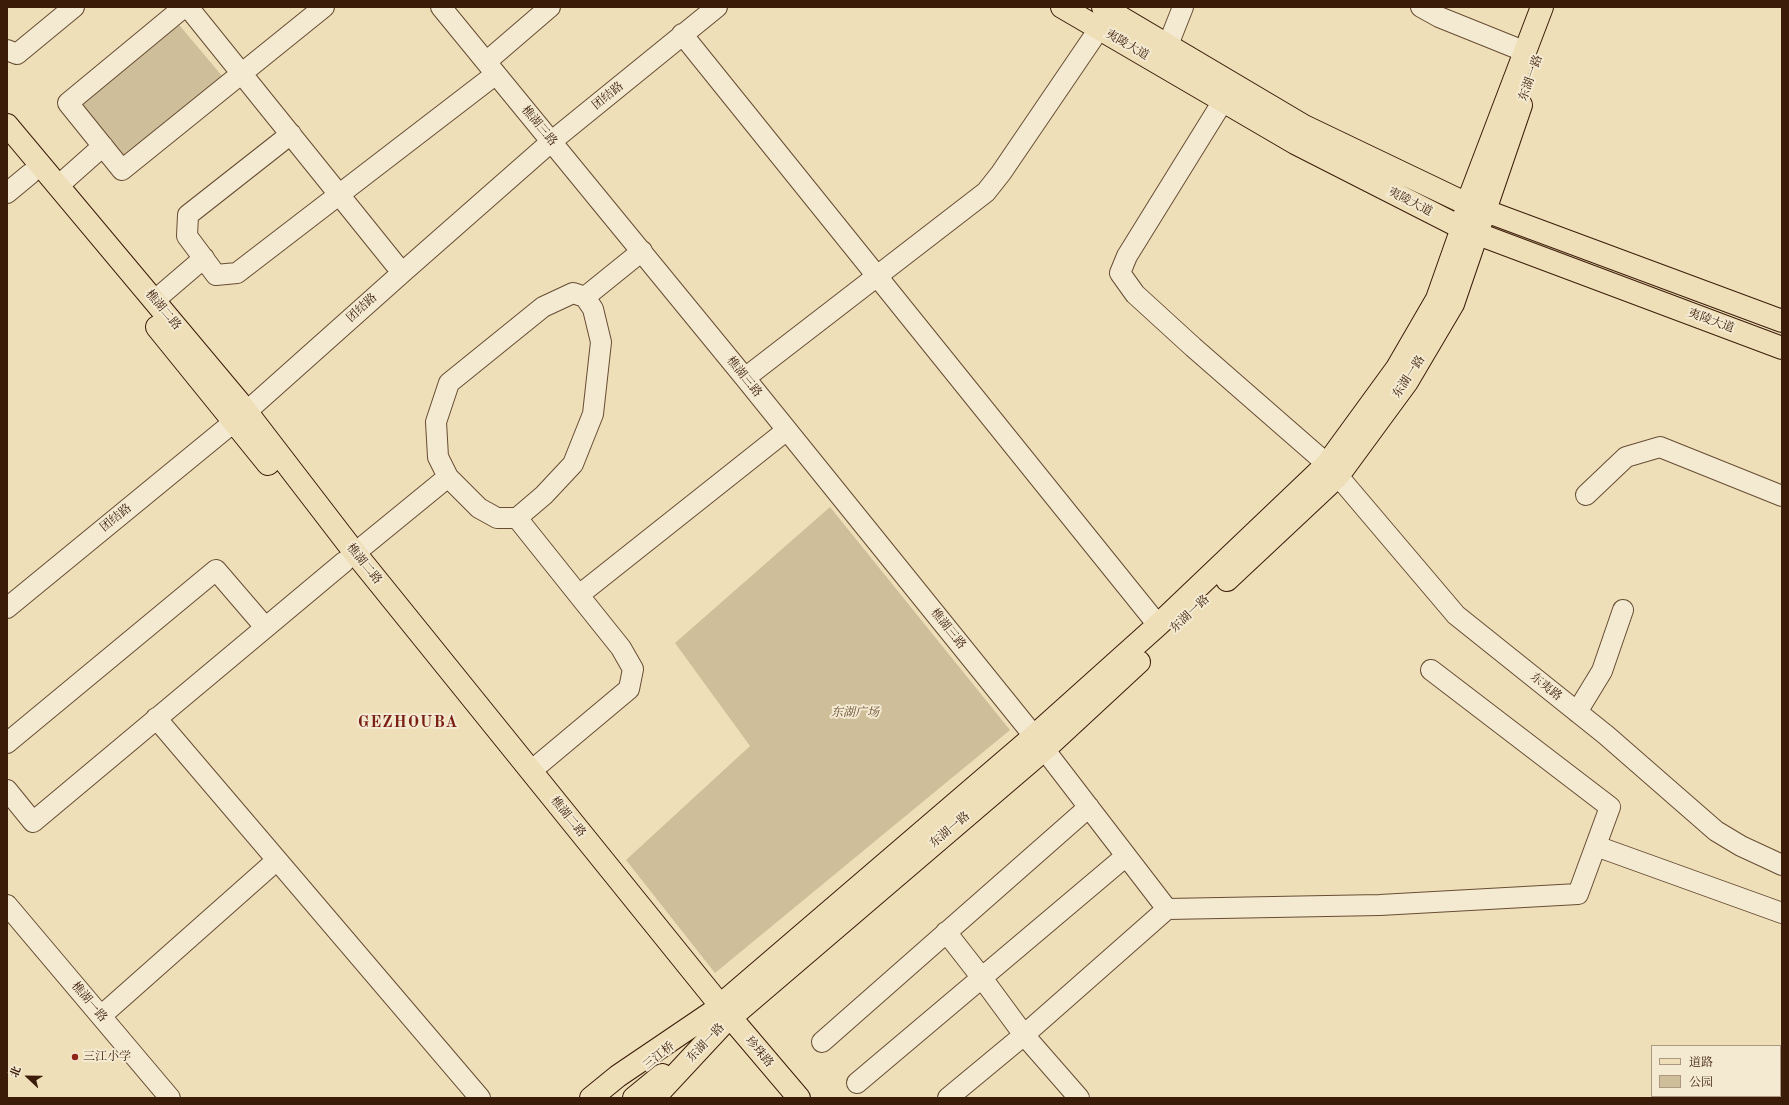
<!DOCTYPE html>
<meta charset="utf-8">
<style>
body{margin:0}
#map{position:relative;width:1789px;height:1105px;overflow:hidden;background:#eedfb8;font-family:"Old Standard TT","Noto Serif SC",serif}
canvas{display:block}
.frame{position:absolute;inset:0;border:8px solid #3a1c08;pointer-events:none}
.legend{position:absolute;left:1651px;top:1045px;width:130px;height:52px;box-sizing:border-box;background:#f4ead1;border:1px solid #aa9881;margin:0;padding:5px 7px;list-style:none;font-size:12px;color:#3a1c08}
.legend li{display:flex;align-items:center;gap:8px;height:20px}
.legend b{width:20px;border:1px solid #aa9881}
.north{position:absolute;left:8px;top:1057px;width:40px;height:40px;-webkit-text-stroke:3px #f4ead1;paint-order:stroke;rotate:292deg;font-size:11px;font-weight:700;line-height:16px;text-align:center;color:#3a1c08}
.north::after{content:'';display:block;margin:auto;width:14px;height:18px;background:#3a1c08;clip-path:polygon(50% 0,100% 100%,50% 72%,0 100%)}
</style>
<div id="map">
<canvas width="1789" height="1105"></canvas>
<div class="frame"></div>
<ul class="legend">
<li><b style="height:5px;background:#eedfb8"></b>道路</li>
<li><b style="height:11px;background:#cfbe9a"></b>公园</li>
</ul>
<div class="north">北</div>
</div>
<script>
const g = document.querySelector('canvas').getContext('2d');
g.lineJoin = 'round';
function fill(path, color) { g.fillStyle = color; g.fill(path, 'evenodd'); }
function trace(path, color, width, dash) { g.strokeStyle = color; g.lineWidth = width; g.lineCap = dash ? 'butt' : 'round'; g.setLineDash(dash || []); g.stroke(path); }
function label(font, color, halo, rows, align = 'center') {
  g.font = font + ' "Old Standard TT","Noto Serif SC",serif'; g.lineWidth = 4; g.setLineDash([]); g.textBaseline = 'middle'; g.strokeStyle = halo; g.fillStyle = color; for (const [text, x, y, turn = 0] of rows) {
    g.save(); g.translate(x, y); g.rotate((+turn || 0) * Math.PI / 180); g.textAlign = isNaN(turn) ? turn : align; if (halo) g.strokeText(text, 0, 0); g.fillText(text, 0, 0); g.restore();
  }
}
const green = new Path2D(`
 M 175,20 L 223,77 L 122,161 L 75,103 Z
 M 830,507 L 1010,730 L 715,973 L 626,860 L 750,746 L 675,643 Z`);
const minor = new Path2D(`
 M 184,7 L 68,103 L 122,170 L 324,7
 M 188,7 L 395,264
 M 441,7 L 745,378 L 1034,736 L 1167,909 L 1380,905 L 1578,894 L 1610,807 L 1431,670
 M 1421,7 L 1439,17 L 1526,52
 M 682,34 L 1158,625
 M 1168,45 L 1183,7
 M 7,50 L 17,54 L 74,7
 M 486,62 L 550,7
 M 1223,101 L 1127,256 L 1120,273 L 1135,294 L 1193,347 L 1327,464
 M 291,134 L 188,215 L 187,236 L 216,275 L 237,273 L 496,74
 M 58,186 L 103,146
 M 7,193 L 30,174
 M 573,293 L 585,297 L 593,309 L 601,342 L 593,414 L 573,464 L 544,495 L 517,518 L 497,518 L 479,508 L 448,477 L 438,457 L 436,422 L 449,383 L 543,307 Z
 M 585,297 L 642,251
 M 155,300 L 204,258
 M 745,378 L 986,192 L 1001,173 L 1099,29
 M 1338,476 L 1456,615 L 1606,735 L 1716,831 L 1741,846 L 1782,865
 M 1586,495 L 1626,457 L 1660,447 L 1782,496
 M 517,518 L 621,648 L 633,669 L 629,689 L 531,771
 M 355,553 L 448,477
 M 579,595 L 787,430
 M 7,608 L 246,412 L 403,272 L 552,141 L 717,7
 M 1577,712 L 1602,671 L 1623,610
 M 156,718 L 480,1098
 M 7,743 L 216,570 L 265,627
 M 7,790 L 33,822 L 344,562
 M 1596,846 L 1782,913
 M 7,905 L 170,1098
 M 946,932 L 982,978 L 1024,1035 L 1079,1098
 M 101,1016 L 277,860
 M 822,1042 L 1089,807
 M 857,1083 L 1126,856
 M 948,1098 L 1024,1035 L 1167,909`);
const major = new Path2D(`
 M 1062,7 L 1295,143 L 1462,228 L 1782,348
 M 1103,7 L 1304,126 L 1467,204 L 1782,321
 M 7,125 L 239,402 L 355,553 L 720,1005 L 799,1098
 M 157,327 L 268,464
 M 1227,580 L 1338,476 L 1407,382 L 1453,304 L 1521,105
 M 591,1098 L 618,1076 L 711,1013 L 1034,736 L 1158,625 L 1327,464 L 1397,368 L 1437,299 L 1462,228 L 1467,204 L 1542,7
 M 634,1098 L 662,1075
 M 654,1098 L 721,1026 L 1044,750 L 1139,662`);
const markers = [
 [75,1057,4,"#8f2418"]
];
const streetNames = [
 ["夷陵大道",1127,45,30],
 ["东湖一路",1531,78,-70],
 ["团结路",608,96,-39],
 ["樵湖三路",539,126,50],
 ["夷陵大道",1410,202,27],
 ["团结路",362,308,-42],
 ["樵湖二路",163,310,50],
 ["夷陵大道",1711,321,20],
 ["樵湖三路",744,377,51],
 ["东湖一路",1409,377,-57],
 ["团结路",116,518,-39],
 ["樵湖二路",364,564,51],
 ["东湖一路",1190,614,-43],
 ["樵湖三路",948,629,51],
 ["东夷路",1546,687,39],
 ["樵湖二路",568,817,51],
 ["东湖一路",950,830,-40],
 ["樵湖一路",89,1002,50],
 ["东湖一路",706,1043,-46],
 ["珍珠路",759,1052,50],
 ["三江桥",659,1056,-39]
];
const parkNames = [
 ["东湖广场",855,713]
];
const poiNames = [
 ["三江小学",83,1057]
];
const districtNames = [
 ["GEZHOUBA",408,723]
];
fill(green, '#cfbe9a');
trace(minor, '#674d34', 22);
trace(major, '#3a1c08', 24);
trace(minor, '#f4ead1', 20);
trace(major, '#eedfb8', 22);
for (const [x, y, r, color] of markers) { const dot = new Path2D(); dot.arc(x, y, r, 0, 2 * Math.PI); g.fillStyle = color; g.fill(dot); trace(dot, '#f4ead1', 1.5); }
label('12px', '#3a1c08', '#f4ead1', streetNames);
label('italic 12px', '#674d34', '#f4ead1', parkNames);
label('12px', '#3a1c08', '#f4ead1', poiNames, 'left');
g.letterSpacing = '1px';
label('bold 16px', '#7a1f14', '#f4ead1', districtNames);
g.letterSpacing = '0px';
</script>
